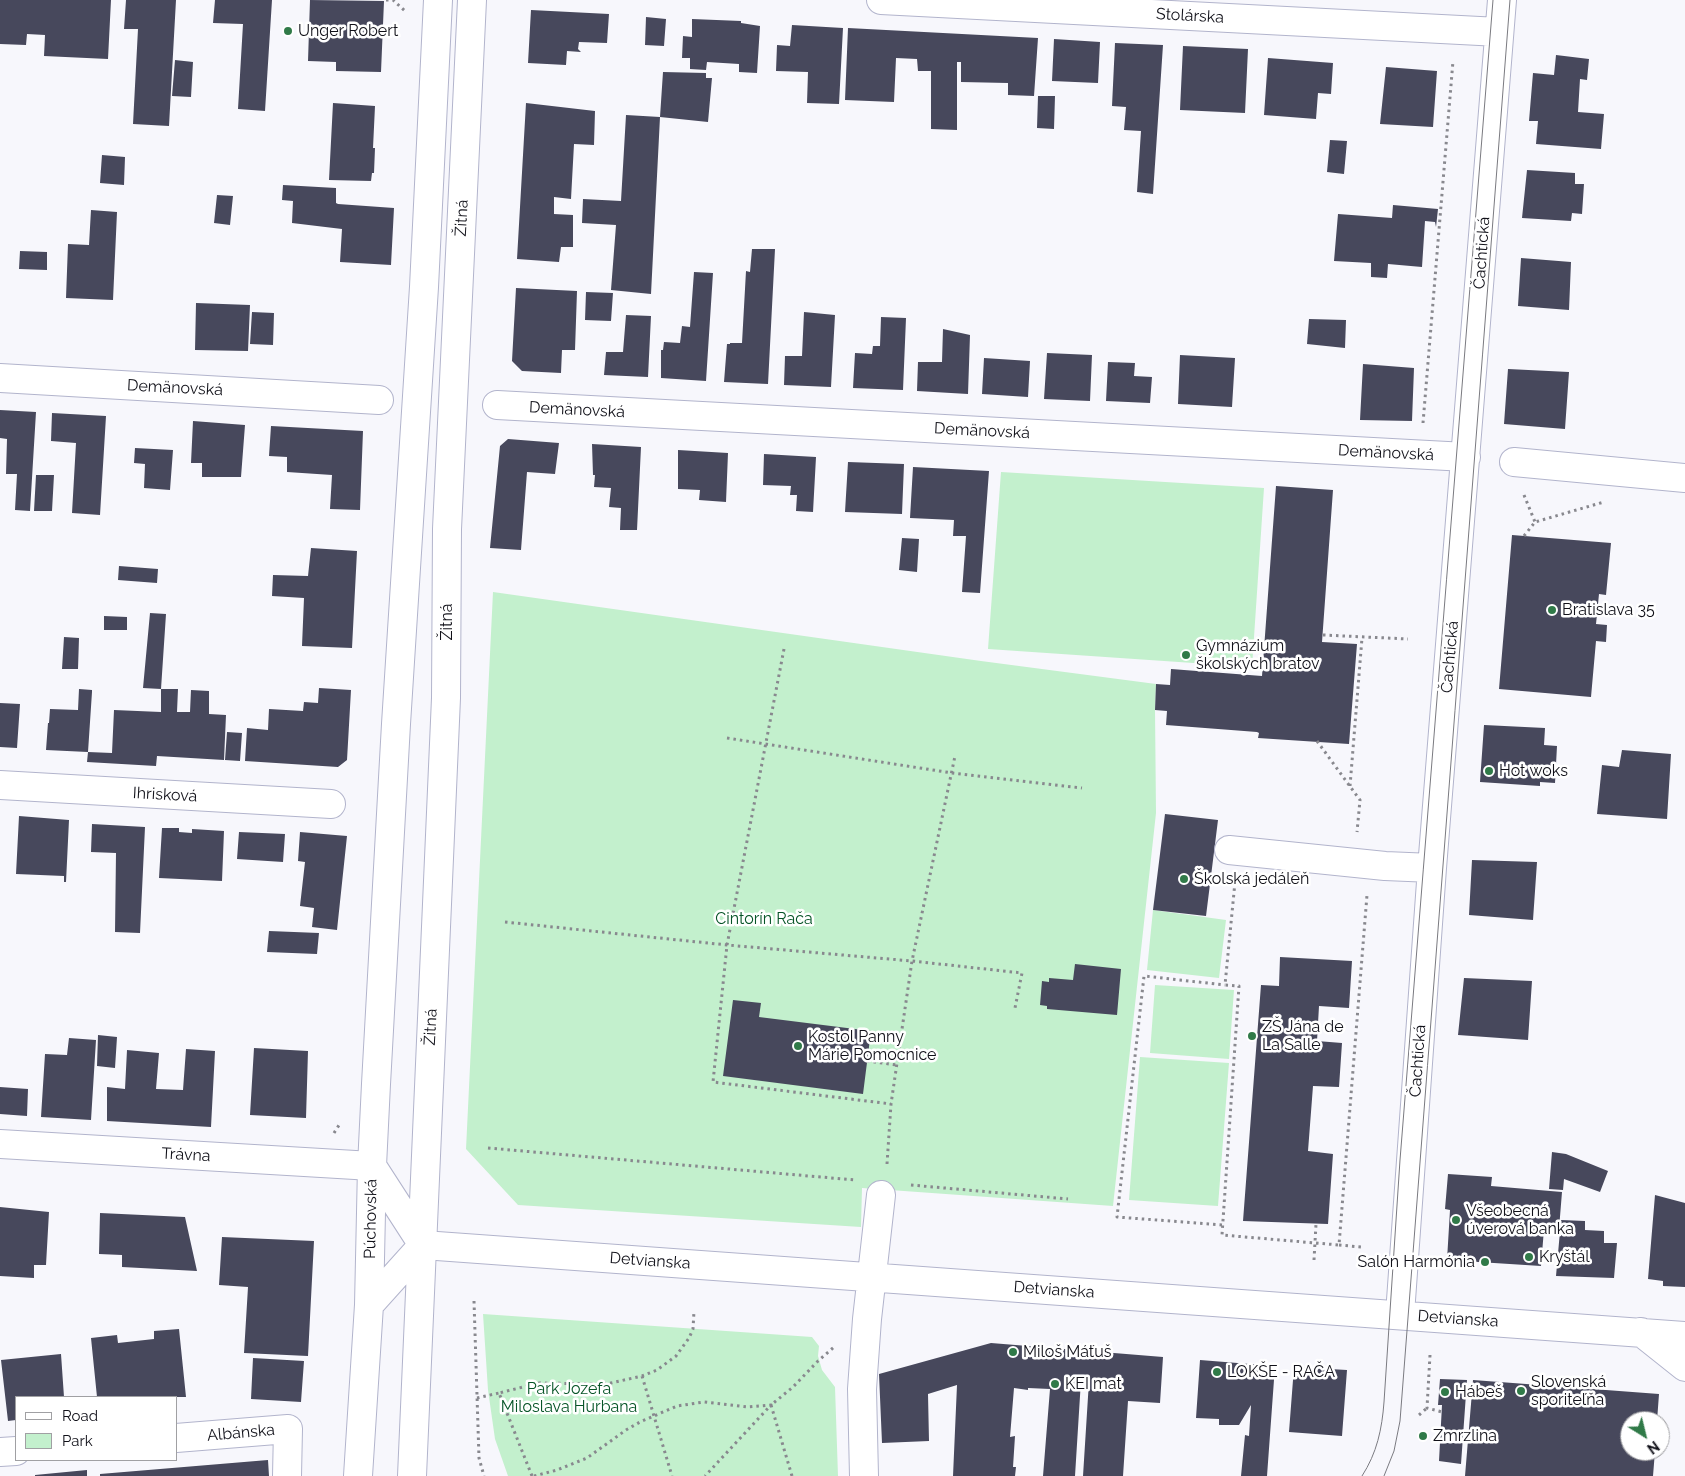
<!DOCTYPE html>
<meta charset="utf-8">
<style>
body{margin:0}
#map{position:relative;width:1685px;height:1476px;overflow:hidden;background:#f7f7fc;font-family:Raleway,sans-serif}
canvas{display:block}
.legend{position:absolute;left:15px;top:1396px;width:162px;height:65px;box-sizing:border-box;background:#fff;border:1px solid #a0a0a3;margin:0;padding:6px 9px;list-style:none;font-size:15px;color:#111119}
.legend li{display:flex;align-items:center;gap:10px;height:25px}
.legend b{width:25px;border:1px solid #a0a0a3}
.north{position:absolute;left:1620px;top:1411px;width:50px;height:50px;box-sizing:border-box;background:#fff;border:1px solid #a0a0a3;border-radius:50%;rotate:144deg;font-size:14px;font-weight:700;line-height:20px;text-align:center;color:#111119}
.north::after{content:'';display:block;margin:auto;width:18px;height:22px;background:#307a48;clip-path:polygon(50% 0,100% 100%,50% 72%,0 100%)}
</style>
<div id="map">
<canvas width="1685" height="1476"></canvas>
<ul class="legend">
<li><b style="height:6px;background:#fff"></b>Road</li>
<li><b style="height:14px;background:#c3f0cd"></b>Park</li>
</ul>
<div class="north">N</div>
</div>
<script>
const g = document.querySelector('canvas').getContext('2d');
g.lineJoin = 'round';
function fill(path, color) { g.fillStyle = color; g.fill(path, 'evenodd'); }
function trace(path, color, width, dash) { g.strokeStyle = color; g.lineWidth = width; g.lineCap = dash ? 'butt' : 'round'; g.setLineDash(dash || []); g.stroke(path); }
function label(font, color, halo, rows, align = 'center') {
  g.font = font + ' Raleway,sans-serif'; g.lineWidth = 5; g.setLineDash([]); g.textBaseline = 'middle'; g.strokeStyle = halo; g.fillStyle = color; for (const [text, x, y, turn = 0] of rows) {
    g.save(); g.translate(x, y); g.rotate((+turn || 0) * Math.PI / 180); g.textAlign = isNaN(turn) ? turn : align; if (halo) g.strokeText(text, 0, 0); g.fillText(text, 0, 0); g.restore();
  }
}
const green = new Path2D(`
 M 1001,472 L 1264,488 L 1252,667 L 988,649 Z
 M 493,592 L 981,661 L 1156,684 L 1155,710 L 1156,813 L 1113,1206 L 862,1188 L 861,1227 L 518,1205 L 466,1149 Z
 M 1153,910 L 1226,920 L 1219,978 L 1147,970 Z
 M 1155,985 L 1234,990 L 1229,1059 L 1150,1053 Z
 M 1140,1057 L 1229,1063 L 1218,1206 L 1129,1200 Z
 M 483,1314 L 812,1337 L 819,1346 L 818,1356 L 822,1370 L 835,1387 L 838,1476 L 508,1476 L 495,1439 L 488,1390 Z`);
const building = new Path2D(`
 M 0,0 L 111,0 L 108,59 L 44,56 L 45,35 L 27,34 L 26,45 L 0,44 Z
 M 126,0 L 176,0 L 169,126 L 133,124 L 138,29 L 124,29 Z
 M 215,0 L 272,0 L 265,111 L 238,109 L 243,24 L 213,23 Z
 M 310,0 L 384,1 L 381,72 L 336,71 L 336,62 L 308,61 Z
 M 531,10 L 609,14 L 607,43 L 579,42 L 578,49 L 581,52 L 567,51 L 566,65 L 528,63 Z
 M 646,17 L 666,19 L 664,46 L 645,45 Z
 M 692,19 L 741,21 L 741,23 L 760,26 L 757,73 L 739,72 L 739,64 L 707,62 L 706,70 L 690,69 L 690,58 L 682,58 L 683,36 L 692,37 Z
 M 792,25 L 843,28 L 839,104 L 807,103 L 808,72 L 776,71 L 777,45 L 790,46 Z
 M 848,28 L 1038,38 L 1034,96 L 1008,95 L 1008,83 L 961,82 L 961,62 L 957,62 L 957,130 L 931,129 L 931,71 L 918,71 L 917,59 L 896,58 L 894,102 L 845,100 Z
 M 1054,39 L 1100,42 L 1098,83 L 1052,81 Z
 M 1115,43 L 1163,45 L 1153,194 L 1137,192 L 1141,131 L 1124,130 L 1126,107 L 1112,106 Z
 M 1183,46 L 1248,49 L 1245,113 L 1180,110 Z
 M 1556,55 L 1589,59 L 1587,80 L 1580,79 L 1578,112 L 1604,114 L 1601,149 L 1536,144 L 1538,121 L 1529,121 L 1533,73 L 1554,75 Z
 M 1268,58 L 1333,63 L 1331,94 L 1318,93 L 1316,119 L 1264,115 Z
 M 175,60 L 193,62 L 191,97 L 172,96 Z
 M 1386,67 L 1437,71 L 1433,127 L 1380,124 Z
 M 663,72 L 706,73 L 706,78 L 712,78 L 708,122 L 660,117 Z
 M 1038,96 L 1055,96 L 1054,129 L 1037,128 Z
 M 333,103 L 375,106 L 373,148 L 375,148 L 374,173 L 372,173 L 371,181 L 329,180 Z
 M 526,103 L 595,111 L 594,145 L 574,144 L 571,199 L 554,197 L 554,214 L 573,215 L 573,247 L 561,247 L 559,262 L 517,259 Z
 M 626,115 L 660,117 L 651,294 L 611,290 L 616,225 L 582,223 L 583,199 L 621,201 Z
 M 1330,140 L 1347,141 L 1344,174 L 1327,172 Z
 M 102,155 L 125,157 L 124,185 L 100,183 Z
 M 1527,170 L 1575,173 L 1575,184 L 1584,184 L 1582,214 L 1572,213 L 1571,221 L 1522,218 Z
 M 283,185 L 336,188 L 336,203 L 338,204 L 394,208 L 391,265 L 340,262 L 342,229 L 292,223 L 293,201 L 282,200 Z
 M 217,195 L 233,196 L 230,225 L 214,223 Z
 M 1393,205 L 1438,209 L 1436,227 L 1435,222 L 1425,221 L 1422,267 L 1388,264 L 1387,278 L 1371,277 L 1371,263 L 1334,261 L 1338,214 L 1392,218 Z
 M 91,210 L 117,212 L 113,300 L 66,298 L 68,244 L 89,245 Z
 M 752,249 L 775,249 L 768,384 L 724,382 L 727,344 L 730,344 L 730,343 L 742,343 L 746,271 L 750,272 Z
 M 20,251 L 47,252 L 47,270 L 19,269 Z
 M 1521,258 L 1571,262 L 1569,310 L 1518,306 Z
 M 694,272 L 713,273 L 706,381 L 661,378 L 661,350 L 663,350 L 664,342 L 680,343 L 682,326 L 690,327 Z
 M 516,288 L 577,291 L 575,350 L 562,350 L 561,373 L 522,371 L 512,361 Z
 M 586,292 L 613,293 L 611,321 L 585,320 Z
 M 196,303 L 250,305 L 248,351 L 195,350 Z
 M 252,312 L 274,313 L 273,345 L 250,344 Z
 M 804,312 L 835,315 L 831,387 L 784,385 L 785,356 L 802,356 Z
 M 626,315 L 651,316 L 648,377 L 604,375 L 606,352 L 623,352 Z
 M 881,317 L 906,318 L 903,390 L 853,388 L 855,353 L 872,354 L 873,346 L 880,346 Z
 M 1309,319 L 1346,320 L 1345,348 L 1307,344 Z
 M 943,329 L 970,335 L 968,394 L 917,391 L 918,362 L 942,362 Z
 M 1047,353 L 1092,355 L 1090,401 L 1044,399 Z
 M 1180,355 L 1235,358 L 1232,407 L 1178,404 Z
 M 984,358 L 1030,361 L 1028,397 L 982,394 Z
 M 1108,362 L 1135,363 L 1134,376 L 1152,377 L 1150,403 L 1106,401 Z
 M 1363,364 L 1414,368 L 1412,421 L 1360,420 Z
 M 1508,369 L 1569,372 L 1565,429 L 1504,424 Z
 M 0,410 L 36,412 L 30,511 L 15,510 L 17,474 L 6,474 L 7,439 L 0,438 Z
 M 52,413 L 106,416 L 100,515 L 72,513 L 76,443 L 51,441 Z
 M 193,421 L 245,425 L 241,477 L 202,477 L 202,463 L 191,463 Z
 M 271,426 L 363,431 L 360,510 L 330,509 L 332,475 L 287,472 L 287,457 L 269,456 Z
 M 508,439 L 559,443 L 555,474 L 527,472 L 521,550 L 490,548 L 500,446 Z
 M 592,444 L 641,447 L 637,530 L 620,530 L 621,508 L 609,507 L 611,488 L 594,487 L 595,475 L 593,475 Z
 M 135,448 L 173,450 L 170,490 L 144,488 L 145,464 L 134,463 Z
 M 678,450 L 728,453 L 726,502 L 699,500 L 700,490 L 678,489 Z
 M 764,454 L 816,457 L 813,512 L 796,511 L 797,495 L 790,495 L 791,486 L 763,485 Z
 M 848,462 L 904,464 L 902,514 L 845,512 Z
 M 913,467 L 989,471 L 980,593 L 962,592 L 966,536 L 953,536 L 954,520 L 910,518 Z
 M 36,475 L 54,475 L 52,511 L 34,511 Z
 M 1276,486 L 1333,490 L 1322,642 L 1357,644 L 1349,744 L 1258,738 L 1259,733 L 1257,732 L 1166,725 L 1167,711 L 1155,710 L 1156,684 L 1170,685 L 1171,669 L 1262,676 Z
 M 1512,535 L 1611,543 L 1606,595 L 1599,594 L 1596,624 L 1607,625 L 1606,642 L 1596,641 L 1591,697 L 1499,689 Z
 M 902,538 L 919,539 L 917,572 L 899,570 Z
 M 311,548 L 357,551 L 352,648 L 302,646 L 304,598 L 272,596 L 273,575 L 308,576 Z
 M 119,566 L 158,569 L 157,583 L 118,580 Z
 M 150,613 L 166,614 L 161,689 L 178,689 L 177,712 L 190,712 L 191,690 L 209,691 L 209,714 L 226,715 L 224,760 L 157,756 L 156,766 L 87,762 L 88,752 L 112,753 L 114,710 L 161,712 L 161,689 L 143,688 Z
 M 104,616 L 127,617 L 127,630 L 104,630 Z
 M 64,637 L 79,638 L 78,669 L 62,669 Z
 M 319,688 L 351,690 L 347,760 L 338,767 L 245,761 L 247,728 L 268,730 L 269,709 L 303,711 L 304,702 L 318,703 Z
 M 79,689 L 92,690 L 92,692 L 88,752 L 46,750 L 48,723 L 49,723 L 50,709 L 78,710 Z
 M 0,703 L 20,704 L 17,748 L 0,747 Z
 M 1484,725 L 1545,728 L 1544,745 L 1557,746 L 1555,783 L 1540,782 L 1540,786 L 1480,782 Z
 M 227,732 L 242,733 L 240,761 L 225,760 Z
 M 1622,750 L 1671,754 L 1667,819 L 1597,814 L 1602,765 L 1619,767 Z
 M 1165,814 L 1218,820 L 1206,916 L 1153,910 Z
 M 19,816 L 69,820 L 66,882 L 64,882 L 64,876 L 16,874 Z
 M 92,824 L 145,827 L 140,933 L 115,932 L 116,853 L 91,852 Z
 M 162,828 L 179,828 L 179,832 L 192,833 L 192,829 L 224,831 L 222,881 L 159,878 Z
 M 239,832 L 285,834 L 283,862 L 237,859 Z
 M 300,832 L 347,836 L 337,930 L 312,927 L 314,908 L 300,906 L 305,862 L 298,861 Z
 M 1472,860 L 1537,862 L 1533,920 L 1469,915 Z
 M 269,931 L 319,933 L 317,954 L 267,952 Z
 M 1280,957 L 1352,961 L 1349,1008 L 1319,1006 L 1317,1041 L 1342,1043 L 1339,1087 L 1313,1086 L 1308,1151 L 1333,1154 L 1328,1224 L 1243,1221 L 1261,985 L 1279,986 Z
 M 1075,964 L 1121,969 L 1117,1015 L 1047,1009 L 1047,1006 L 1040,1005 L 1042,981 L 1049,982 L 1049,978 L 1073,980 Z
 M 1464,978 L 1532,981 L 1528,1040 L 1458,1035 Z
 M 733,1000 L 761,1003 L 759,1017 L 871,1031 L 863,1094 L 723,1076 Z
 M 98,1035 L 117,1037 L 115,1068 L 97,1066 Z
 M 69,1038 L 96,1040 L 91,1120 L 41,1117 L 45,1054 L 67,1055 Z
 M 254,1048 L 308,1051 L 306,1118 L 250,1115 Z
 M 186,1049 L 215,1051 L 211,1127 L 107,1121 L 107,1087 L 125,1089 L 127,1050 L 159,1053 L 156,1089 L 183,1090 Z
 M 0,1087 L 28,1089 L 27,1116 L 0,1114 Z
 M 1552,1152 L 1566,1154 L 1608,1171 L 1600,1192 L 1564,1179 L 1563,1190 L 1549,1189 Z
 M 1448,1174 L 1492,1177 L 1491,1186 L 1562,1192 L 1559,1229 L 1544,1229 L 1541,1266 L 1447,1260 L 1450,1210 L 1445,1209 Z
 M 1655,1195 L 1685,1203 L 1685,1287 L 1663,1286 L 1663,1281 L 1648,1279 Z
 M 0,1207 L 49,1212 L 46,1265 L 34,1265 L 34,1278 L 0,1276 Z
 M 100,1213 L 185,1217 L 197,1271 L 122,1267 L 122,1255 L 99,1254 Z
 M 1561,1220 L 1585,1221 L 1585,1230 L 1604,1231 L 1604,1243 L 1617,1243 L 1614,1278 L 1556,1276 Z
 M 222,1237 L 314,1241 L 308,1356 L 244,1353 L 248,1287 L 219,1285 Z
 M 179,1329 L 186,1397 L 97,1397 L 91,1338 L 117,1335 L 118,1343 L 154,1339 L 154,1331 Z
 M 991,1343 L 1163,1357 L 1160,1403 L 1128,1401 L 1123,1476 L 1083,1476 L 1089,1381 L 1081,1380 L 1075,1476 L 1043,1476 L 1050,1389 L 1028,1388 L 1028,1390 L 1014,1388 L 1010,1437 L 1015,1436 L 1013,1467 L 1016,1467 L 1015,1476 L 953,1476 L 957,1385 L 928,1394 L 929,1441 L 882,1443 L 879,1374 Z
 M 61,1354 L 64,1397 L 16,1397 L 16,1420 L 8,1421 L 1,1360 Z
 M 253,1358 L 304,1361 L 301,1402 L 251,1399 Z
 M 1200,1360 L 1275,1366 L 1267,1476 L 1241,1476 L 1245,1435 L 1249,1436 L 1251,1405 L 1239,1425 L 1219,1425 L 1219,1419 L 1196,1418 Z
 M 1294,1367 L 1347,1370 L 1342,1436 L 1289,1432 Z
 M 1440,1379 L 1467,1380 L 1461,1464 L 1439,1461 L 1442,1405 L 1438,1405 Z
 M 1473,1380 L 1659,1394 L 1657,1421 L 1630,1421 L 1630,1451 L 1655,1451 L 1653,1476 L 1465,1476 Z
 M 268,1460 L 269,1476 L 100,1476 L 100,1474 Z
 M 87,1470 L 87,1476 L 35,1476 L 35,1475 Z`);
const path = new Path2D(`
 M 386,0 L 393,0 L 405,11
 M 1423,423 L 1453,61
 M 1524,495 L 1535,522
 M 1524,536 L 1535,522 L 1604,502
 M 1323,635 L 1408,639
 M 784,649 L 727,945 L 713,1082 L 891,1104
 M 727,738 L 952,773 L 1082,788
 M 1317,741 L 1360,800 L 1357,832
 M 1350,786 L 1362,638
 M 1235,882 L 1225,985 L 1239,986 L 1222,1235 L 1339,1245 L 1367,895
 M 505,922 L 727,945 L 912,961 L 1022,973 L 1015,1008
 M 867,1061 L 897,1065
 M 334,1133 L 341,1122
 M 488,1148 L 855,1180
 M 887,1164 L 891,1104 L 912,961 L 955,756
 M 911,1185 L 1068,1199
 M 1222,1225 L 1117,1217 L 1144,976 L 1225,985
 M 1339,1245 L 1361,1247
 M 1314,1260 L 1316,1224
 M 474,1301 L 479,1458 L 484,1476
 M 1430,1355 L 1427,1408 L 1442,1412
 M 642,1376 L 672,1476
 M 477,1398 L 499,1393
 M 1419,1415 L 1427,1408
 M 532,1476 L 499,1393 L 539,1383 L 597,1384 L 611,1383 L 642,1376 L 657,1370 L 676,1356 L 689,1338 L 693,1329 L 694,1311
 M 534,1476 L 557,1470 L 587,1458 L 626,1430 L 640,1422 L 677,1406 L 704,1402 L 748,1407 L 771,1405 L 705,1476
 M 792,1476 L 771,1405 L 793,1387 L 818,1361 L 834,1347`);
const minor = new Path2D(`
 M 881,0 L 1499,32
 M 0,378 L 379,400
 M 497,405 L 1466,457
 M 1514,462 L 1685,478
 M 0,785 L 331,804
 M 1229,850 L 1385,866 L 1432,868
 M 0,1144 L 372,1166
 M 423,1245 L 1685,1336
 M 1400,1314 L 1432,868 L 1502,0
 M 1641,1332 L 1685,1367
 M 176,1438 L 288,1429 L 287,1476
 M 0,1452 L 16,1451
 M 864,1476 L 862,1389 L 867,1319 L 881,1195`);
const major = new Path2D(`
 M 372,1166 L 423,1245
 M 369,1305 L 423,1245
 M 358,1476 L 369,1305 L 372,1166 L 376,1084 L 396,724 L 424,287 L 438,0
 M 412,1476 L 446,698 L 447,529 L 472,0`);
const tram = new Path2D(`
 M 1362,1476 C 1377,1453 1382,1429 1384,1402 L 1400,1160 L 1493,0
 M 1384,1476 L 1394,1451 L 1400,1421 L 1510,0`);
const markers = [
 [288,31,5,"#307a48"],
 [1552,610,5,"#307a48"],
 [1186,655,5,"#307a48"],
 [1489,771,5,"#307a48"],
 [1184,879,5,"#307a48"],
 [1252,1036,5,"#307a48"],
 [798,1046,5,"#307a48"],
 [1456,1220,5,"#307a48"],
 [1529,1257,5,"#307a48"],
 [1485,1262,5,"#307a48"],
 [1013,1352,5,"#307a48"],
 [1217,1372,5,"#307a48"],
 [1055,1384,5,"#307a48"],
 [1521,1391,5,"#307a48"],
 [1445,1392,5,"#307a48"],
 [1423,1436,5,"#307a48"]
];
const streetNames = [
 ["Stolárska",1190,16,3],
 ["Žitná",462,218,-87],
 ["Čachtická",1482,253,-86],
 ["Demänovská",175,388,3],
 ["Demänovská",577,410,3],
 ["Demänovská",982,431,3],
 ["Demänovská",1386,453,3],
 ["Žitná",447,622,-90],
 ["Čachtická",1450,657,-85],
 ["Ihrisková",165,795,3],
 ["Žitná",431,1027,-87],
 ["Čachtická",1418,1061,-86],
 ["Trávna",186,1155,3],
 ["Púchovská",371,1219,-89],
 ["Detvianska",650,1261,4],
 ["Detvianska",1054,1290,4],
 ["Detvianska",1458,1319,4],
 ["Albánska",241,1433,-5]
];
const poiNames = [
 ["Unger Robert",298,31],
 ["Bratislava 35",1562,610],
 ["Gymnázium",1196,646],
 ["školských bratov",1196,664],
 ["Hot woks",1499,771],
 ["Školská jedáleň",1194,879],
 ["ZŠ Jána de",1262,1027],
 ["La Salle",1262,1045],
 ["Kostol Panny",808,1037],
 ["Márie Pomocnice",808,1055],
 ["Všeobecná",1466,1211],
 ["úverová banka",1466,1229],
 ["Kryštál",1539,1257],
 ["Salón Harmónia",1475,1262,"right"],
 ["Miloš Máťuš",1023,1352],
 ["LOKŠE - RAČA",1227,1372],
 ["Slovenská",1531,1382],
 ["sporiteľňa",1531,1400],
 ["KEI mat",1065,1384],
 ["Hábeš",1455,1392],
 ["Zmrzlina",1433,1436]
];
const parkNames = [
 ["Cintorín Rača",764,919],
 ["Park Jozefa",569,1389],
 ["Miloslava Hurbana",569,1407]
];
fill(green, '#c3f0cd');
fill(building, '#47485c');
trace(minor, '#b2b4cc', 30);
trace(major, '#b2b4cc', 30);
trace(path, '#88888e', 3, [2.5, 4]);
trace(minor, '#fff', 28);
trace(major, '#fff', 28);
trace(tram, '#7a7a80', 1);
for (const [x, y, r, color] of markers) { const dot = new Path2D(); dot.arc(x, y, r, 0, 2 * Math.PI); g.fillStyle = color; g.fill(dot); trace(dot, '#fff', 2); }
label('16px', '#111119', '#fff', streetNames);
label('16px', '#111119', '#fff', poiNames, 'left');
label('16px', '#065427', '#fff', parkNames);
</script>
